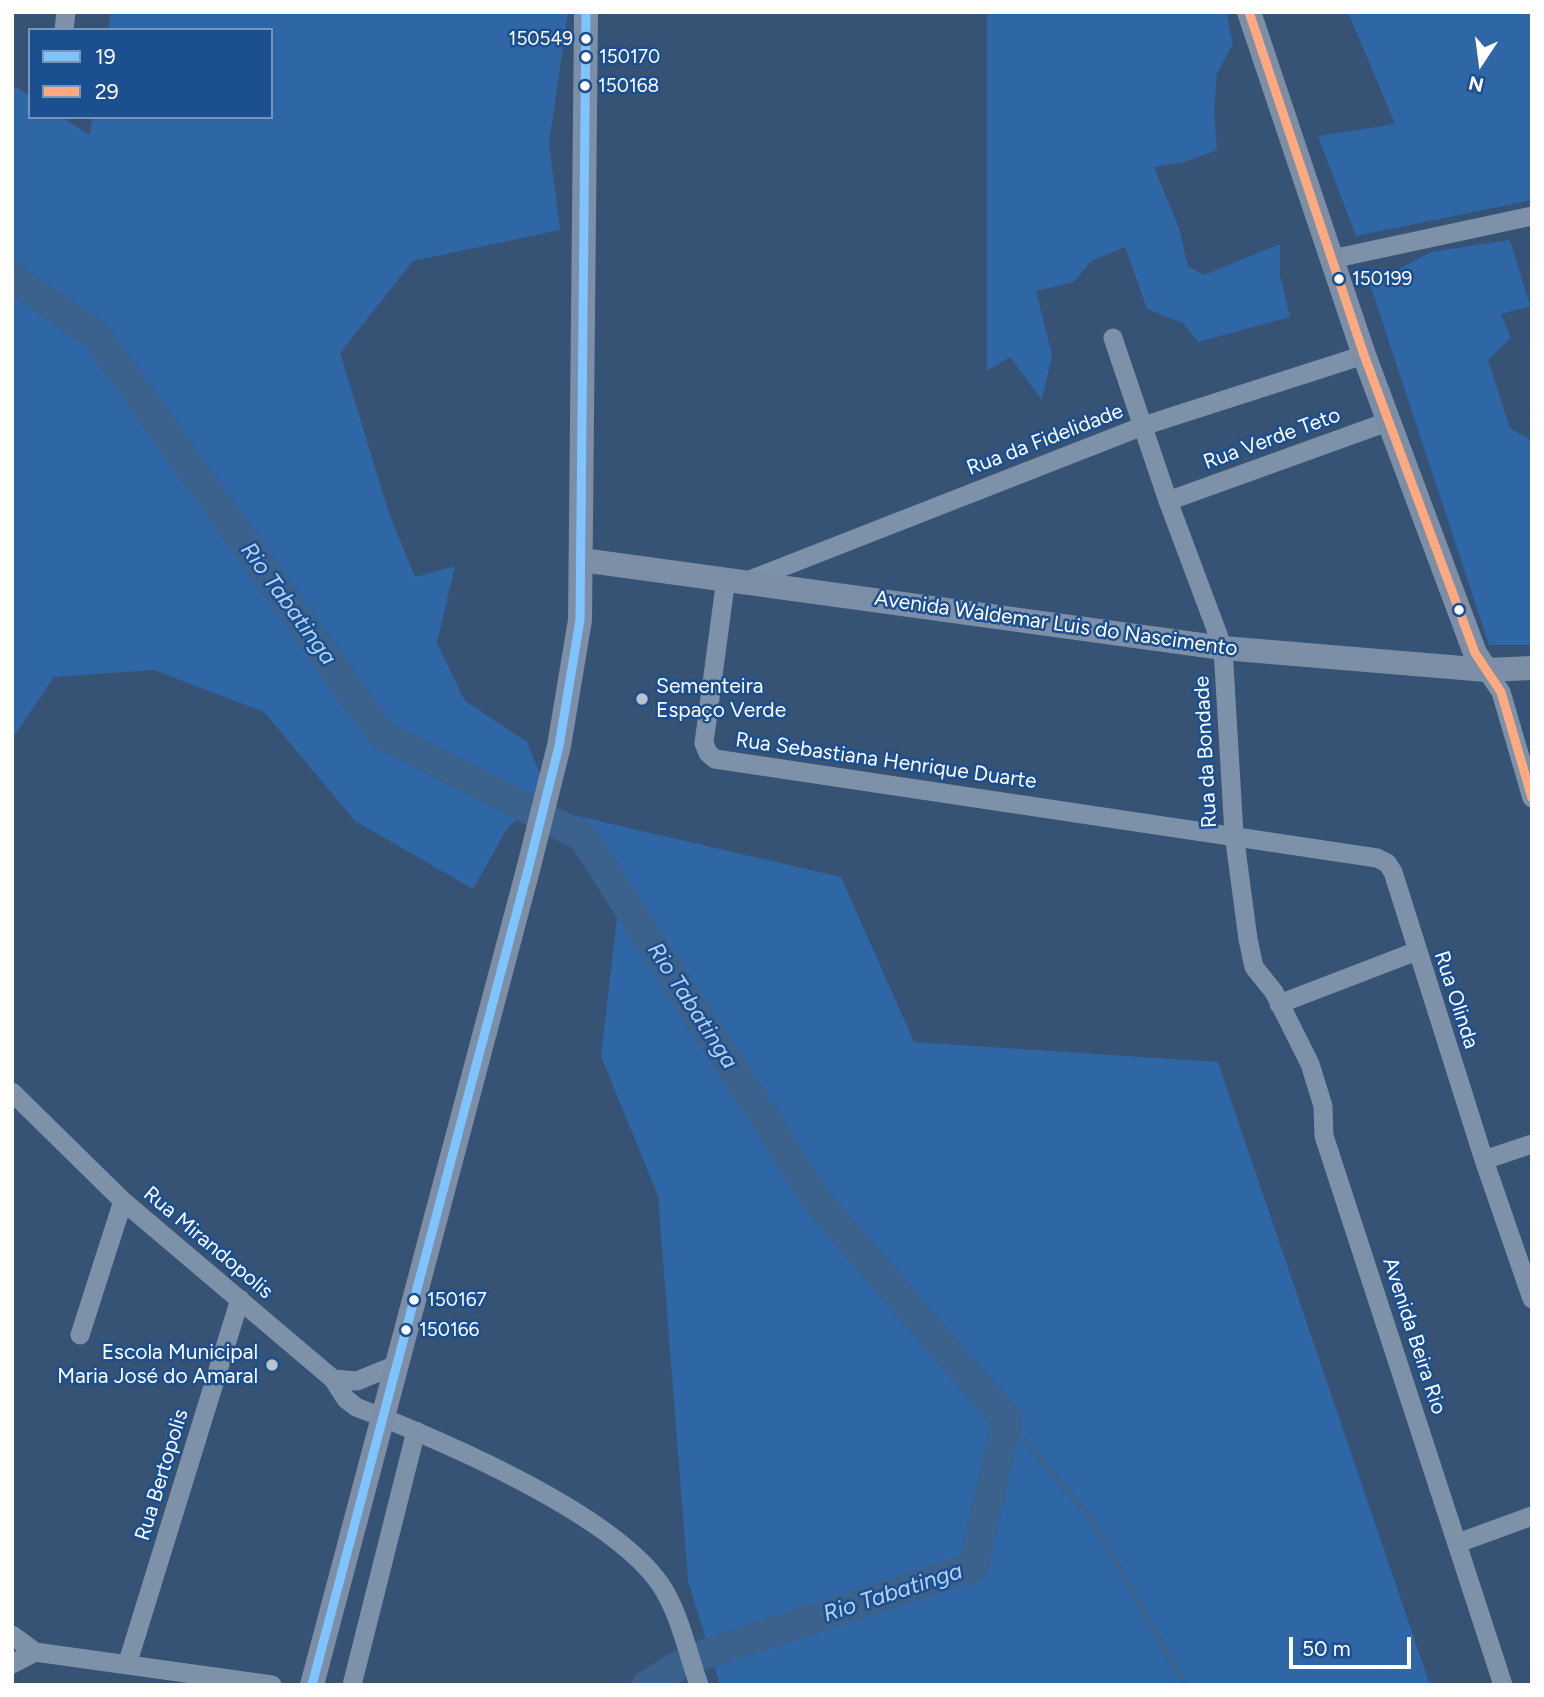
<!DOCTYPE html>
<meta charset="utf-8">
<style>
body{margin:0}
#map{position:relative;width:1544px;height:1697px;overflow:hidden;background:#365274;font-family:Figtree,sans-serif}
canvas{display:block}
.frame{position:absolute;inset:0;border:14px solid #fff;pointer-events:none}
.legend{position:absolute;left:28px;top:28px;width:245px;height:91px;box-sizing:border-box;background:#1b4f8f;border:2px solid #7695bc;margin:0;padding:9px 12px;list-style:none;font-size:21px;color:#fff}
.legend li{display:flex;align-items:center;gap:14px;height:35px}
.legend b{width:35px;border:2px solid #7695bc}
.north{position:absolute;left:1446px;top:28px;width:70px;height:70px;-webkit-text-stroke:5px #1b4f8f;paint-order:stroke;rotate:193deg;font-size:19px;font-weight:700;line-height:28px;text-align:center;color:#fff}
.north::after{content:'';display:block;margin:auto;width:24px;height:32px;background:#fff;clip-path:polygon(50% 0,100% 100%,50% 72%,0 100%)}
.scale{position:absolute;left:1289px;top:1637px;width:122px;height:32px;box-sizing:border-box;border:4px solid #fff;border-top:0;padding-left:9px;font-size:21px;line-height:24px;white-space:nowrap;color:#fff;-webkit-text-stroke:5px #1b4f8f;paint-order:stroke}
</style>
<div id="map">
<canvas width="1544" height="1697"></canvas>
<div class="frame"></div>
<ul class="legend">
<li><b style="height:9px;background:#80c4ff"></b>19</li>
<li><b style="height:9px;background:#ffa980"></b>29</li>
</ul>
<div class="north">N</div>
<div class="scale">50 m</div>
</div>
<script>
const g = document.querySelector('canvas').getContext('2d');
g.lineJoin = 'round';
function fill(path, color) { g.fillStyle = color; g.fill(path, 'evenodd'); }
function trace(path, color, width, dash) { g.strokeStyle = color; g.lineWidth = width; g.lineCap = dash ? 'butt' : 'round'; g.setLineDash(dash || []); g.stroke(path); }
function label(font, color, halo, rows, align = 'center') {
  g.font = font + ' Figtree,sans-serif'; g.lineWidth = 5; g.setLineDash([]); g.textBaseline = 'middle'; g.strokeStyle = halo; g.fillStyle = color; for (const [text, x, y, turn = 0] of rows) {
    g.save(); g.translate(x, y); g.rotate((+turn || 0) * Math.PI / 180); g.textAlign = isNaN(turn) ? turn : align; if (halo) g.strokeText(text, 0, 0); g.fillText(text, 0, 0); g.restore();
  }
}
const green = new Path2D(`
 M 111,12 L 568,12 L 549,143 L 560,230 L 413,261 L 340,353 L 389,513 L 415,577 L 455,566 L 437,643 L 465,701 L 527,742 L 547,791 L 507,829 L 473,889 L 355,821 L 264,712 L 154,670 L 54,677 L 12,739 L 12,85 L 30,96 L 30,117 L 62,117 L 89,135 L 93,117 L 271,117 L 271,30 L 108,30 Z
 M 987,12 L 1226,12 L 1233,44 L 1217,73 L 1214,110 L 1217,150 L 1185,162 L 1154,167 L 1179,228 L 1188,266 L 1204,275 L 1280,244 L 1280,275 L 1290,317 L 1198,342 L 1183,323 L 1147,309 L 1125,247 L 1091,261 L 1074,282 L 1036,291 L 1052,355 L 1042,400 L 1010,357 L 987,371 Z
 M 1348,12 L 1532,12 L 1532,200 L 1356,236 L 1318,136 L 1395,124 Z
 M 1510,240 L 1530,306 L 1501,314 L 1511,338 L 1488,360 L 1510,428 L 1532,441 L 1532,645 L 1489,645 L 1370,284 L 1431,252 Z
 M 573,815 L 841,877 L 914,1042 L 1218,1062 L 1430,1685 L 720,1685 L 688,1581 L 658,1196 L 601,1056 L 617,918 Z`);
const stream = new Path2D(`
 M 1007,1420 L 1093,1521 L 1185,1685`);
const river = new Path2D(`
 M 12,277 L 96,335 L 381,734 L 583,837 L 819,1203 L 1007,1420 L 973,1567 L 690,1659 L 647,1685`);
const minor = new Path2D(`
 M 64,30 L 66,12
 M 1332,259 L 1532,216
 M 1113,338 L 1168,501 L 1223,648 L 1234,834 L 1248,939 L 1254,967 L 1274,992 L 1310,1064 L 1323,1106 L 1324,1136 L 1503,1685
 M 1168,501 L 1390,421
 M 726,578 L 704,743 L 708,753 L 715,759 L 1377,858 L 1387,863 L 1393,872 L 1484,1160 L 1532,1299
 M 747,581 L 1143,426 L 1364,355
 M 1486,670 L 1501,692 L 1532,798
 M 1279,1004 L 1417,951
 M 12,1092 L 123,1201 L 333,1379 L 346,1399 L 356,1407 C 438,1439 619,1515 664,1590 C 681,1619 688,1654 699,1685
 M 1484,1160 L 1532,1144
 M 80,1335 L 123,1201
 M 333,1379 L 357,1381 L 396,1365
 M 1458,1543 L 1532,1516
 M 12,1635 L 35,1652 L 272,1685
 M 12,1664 L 35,1652
 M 127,1665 L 240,1299
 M 352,1685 L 416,1431`);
const major = new Path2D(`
 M 1249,12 L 1364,355 L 1475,653 L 1486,670
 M 582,560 L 1223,648 L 1486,670 L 1532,668
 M 312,1685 L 529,866 L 559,746 L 580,620 L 586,12`);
const bus1 = new Path2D(`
 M 312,1685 L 529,866 L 559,746 L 580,620 L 586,12`);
const bus2 = new Path2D(`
 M 1249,12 L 1364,355 L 1475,653 L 1501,692 L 1532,798`);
const markers = [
 [586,39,6,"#fff"],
 [586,57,6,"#fff"],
 [585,86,6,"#fff"],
 [1339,279,6,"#fff"],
 [1459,610,6,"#fff"],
 [642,699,7,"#b9c2ce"],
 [414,1300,6,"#fff"],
 [406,1330,6,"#fff"],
 [272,1365,7,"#b9c2ce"]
];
const busNames = [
 ["150549",573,39,"right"],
 ["150170",599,57],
 ["150168",598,86],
 ["150199",1352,279],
 ["150167",427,1300],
 ["150166",419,1330]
];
const streetNames = [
 ["Rua Verde Teto",1272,439,-20],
 ["Rua da Fidelidade",1045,440,-21],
 ["Avenida Waldemar Luis do Nascimento",1056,624,8],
 ["Rua da Bondade",1206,752,-93],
 ["Rua Sebastiana Henrique Duarte",886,761,8],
 ["Rua Olinda",1456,1000,72],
 ["Rua Mirandopolis",208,1243,40],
 ["Avenida Beira Rio",1414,1336,72],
 ["Rua Bertopolis",162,1475,-73]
];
const poiNames = [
 ["Sementeira",656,687],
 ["Espaço Verde",656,711],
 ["Escola Municipal",258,1353,"right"],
 ["Maria José do Amaral",258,1377,"right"]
];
const waterNames = [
 ["Rio Tabatinga",288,604,54],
 ["Rio Tabatinga",692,1006,57],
 ["Rio Tabatinga",893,1593,-18]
];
fill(green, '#2f66a5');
trace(stream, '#3b618d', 5);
trace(river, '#3b618d', 30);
trace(minor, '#7d92a8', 19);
trace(major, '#7d8ea7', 24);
trace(bus1, '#80c4ff', 9);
trace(bus2, '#ffa980', 9);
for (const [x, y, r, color] of markers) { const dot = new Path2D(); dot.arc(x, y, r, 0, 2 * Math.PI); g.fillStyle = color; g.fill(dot); trace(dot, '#1b4f8f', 2.5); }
label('19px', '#fff', '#1b4f8f', busNames, 'left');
label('21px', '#fff', '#1b4f8f', streetNames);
label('21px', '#fff', '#1b4f8f', poiNames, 'left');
label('italic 23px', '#b5d3f5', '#1b4f8f', waterNames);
</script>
